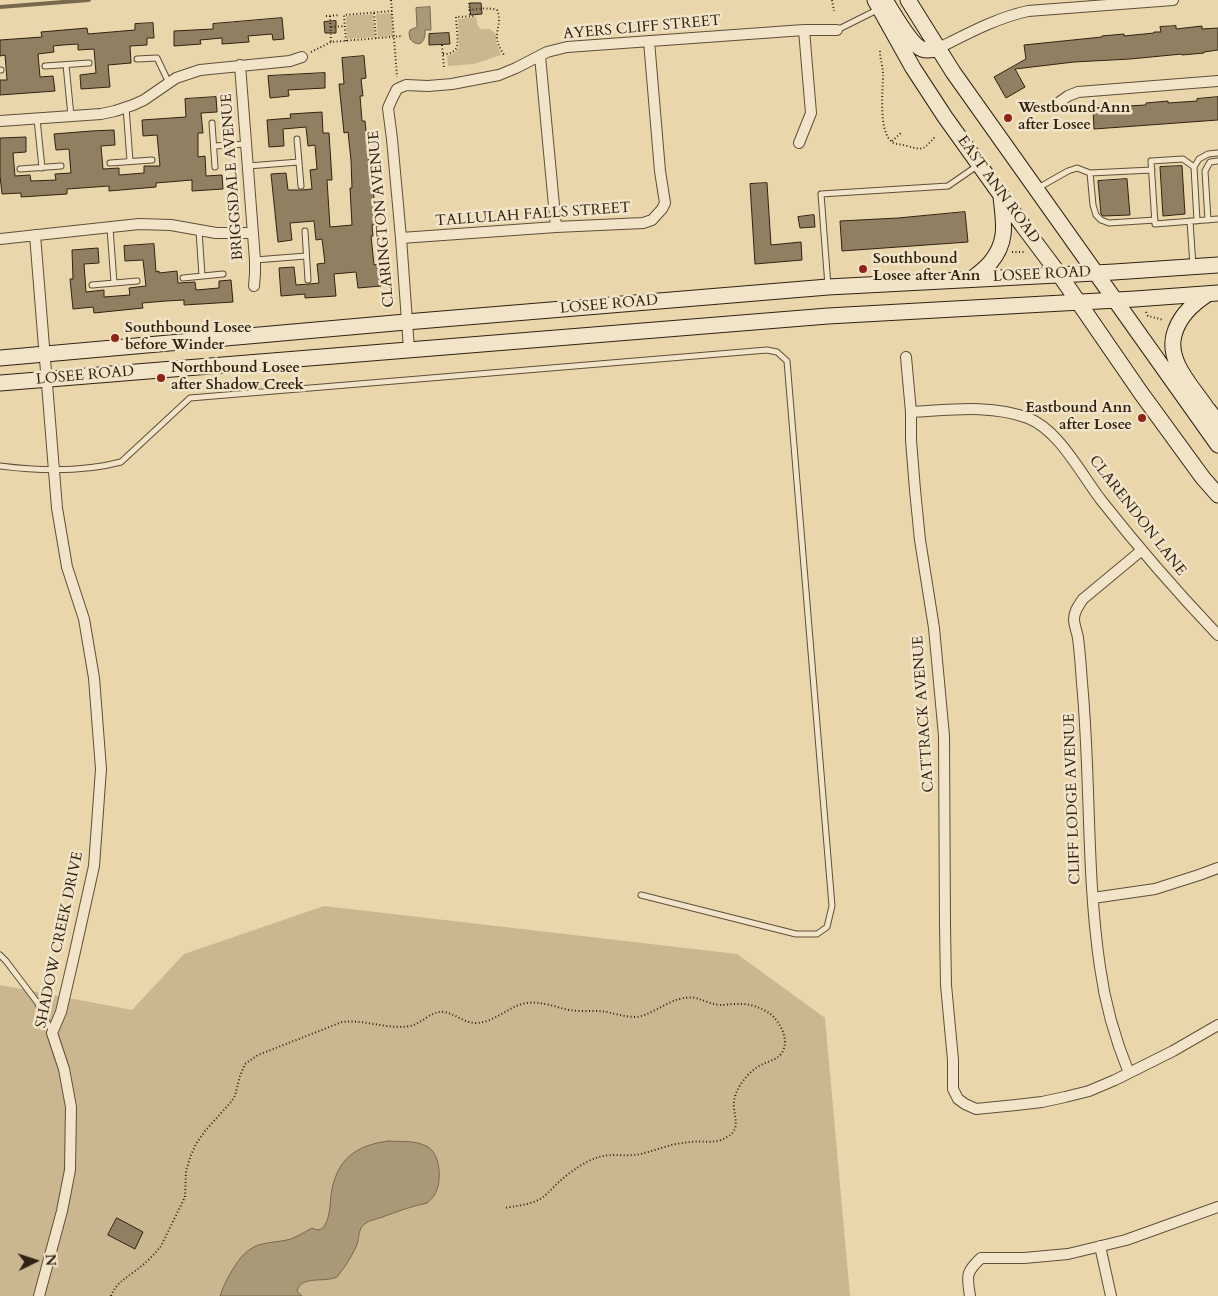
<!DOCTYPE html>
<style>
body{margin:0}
#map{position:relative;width:1218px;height:1296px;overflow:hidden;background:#e9d6aa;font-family:Cardo,serif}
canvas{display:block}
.north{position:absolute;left:10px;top:1236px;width:50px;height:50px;-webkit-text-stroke:4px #f1e4c8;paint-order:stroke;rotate:86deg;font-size:14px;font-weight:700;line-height:20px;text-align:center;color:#302212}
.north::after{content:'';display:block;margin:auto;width:18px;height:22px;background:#302212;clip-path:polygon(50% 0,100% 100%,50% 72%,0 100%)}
</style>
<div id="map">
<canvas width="1218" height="1296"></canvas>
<div class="north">N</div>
</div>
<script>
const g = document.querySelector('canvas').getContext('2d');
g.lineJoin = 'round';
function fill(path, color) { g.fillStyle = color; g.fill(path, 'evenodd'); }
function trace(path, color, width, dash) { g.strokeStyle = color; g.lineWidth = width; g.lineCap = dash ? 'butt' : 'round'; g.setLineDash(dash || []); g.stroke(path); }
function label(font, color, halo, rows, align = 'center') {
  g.font = font + ' Cardo,serif'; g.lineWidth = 5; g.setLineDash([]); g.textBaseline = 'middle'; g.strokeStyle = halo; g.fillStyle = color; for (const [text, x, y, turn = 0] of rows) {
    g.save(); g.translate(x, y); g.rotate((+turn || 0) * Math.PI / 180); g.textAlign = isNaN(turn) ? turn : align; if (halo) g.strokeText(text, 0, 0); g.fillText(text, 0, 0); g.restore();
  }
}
const green = new Path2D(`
 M 392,13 L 393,36 L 378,37 L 376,14 Z
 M 373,14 L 375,37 L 347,39 L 346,16 Z
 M 476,17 C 478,29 478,30 490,29 L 496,34 L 496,42 L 501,55 L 474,64 L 448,66 L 447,56 C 453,54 457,52 459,46 L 458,19 Z
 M 324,906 L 737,954 L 825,1018 L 850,1296 L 0,1296 L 0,985 L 132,1010 L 184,954 Z`);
const water = new Path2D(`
 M 430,7 L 431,30 L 425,30 C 426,42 419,49 410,39 L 409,33 L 410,30 L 417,27 L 416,8 Z
 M 389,1141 C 402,1142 416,1140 428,1147 C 441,1155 442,1182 435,1194 C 433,1198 430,1200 427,1203 C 412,1206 399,1211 385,1216 C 377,1220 367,1219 361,1228 C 358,1234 359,1241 356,1247 C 351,1258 344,1268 337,1277 C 324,1283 301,1275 297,1291 L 302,1296 L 220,1296 C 224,1283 238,1257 249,1250 C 261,1241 277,1243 291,1239 C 298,1236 305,1232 312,1228 L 317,1230 L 322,1229 C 330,1220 330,1206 331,1195 C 336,1160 355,1145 389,1141 Z`);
const stream = new Path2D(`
 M 0,7 L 89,0`);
const building = new Path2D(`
 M 470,3 L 481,3 L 482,14 L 471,15 Z
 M 282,18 L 284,39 L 273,40 L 272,34 L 248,36 L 249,42 L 222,44 L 222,38 L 200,40 L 201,44 L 174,46 L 174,31 L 213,29 L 213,24 Z
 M 336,21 L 336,33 L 325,33 L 324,22 Z
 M 153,23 L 154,38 L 147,38 L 147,45 L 130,46 L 131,63 L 108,65 L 110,87 L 81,89 L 80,75 L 96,73 L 94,49 L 78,50 L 78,44 L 63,45 L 53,46 L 54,52 L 38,54 L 40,77 L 53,76 L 55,91 L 0,95 L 0,80 L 7,80 L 5,55 L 0,56 L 0,40 L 42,37 L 41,32 L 87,28 L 88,34 L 135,30 L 135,24 Z
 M 1176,26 L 1176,29 L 1202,26 L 1202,29 L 1218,28 L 1218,50 L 1204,52 L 1204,53 L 1182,55 L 1182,54 L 1130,59 L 1074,62 L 1015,69 L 1025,87 L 1006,98 L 994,77 L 1026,59 L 1024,45 L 1102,37 L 1102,36 L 1124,34 L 1124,36 L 1154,33 L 1154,32 L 1161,32 L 1160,27 Z
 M 449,33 L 450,44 L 429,45 L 429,34 Z
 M 364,56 L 366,78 L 361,79 L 363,96 L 360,96 L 362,121 L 365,121 L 369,161 L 373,161 L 374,173 L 372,173 L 376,225 L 372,225 L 373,236 L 371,236 L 374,265 L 379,264 L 381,286 L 358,288 L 356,272 L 334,274 L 336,296 L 305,298 L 305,294 L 281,296 L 279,268 L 294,267 L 296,285 L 309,284 L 319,283 L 317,264 L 325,263 L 322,239 L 316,240 L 314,221 L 290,223 L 292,240 L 278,242 L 271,174 L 286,173 L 288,190 L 302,190 L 312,189 L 310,170 L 317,169 L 315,145 L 308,146 L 306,127 L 283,129 L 284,146 L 269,147 L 267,120 L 291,118 L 290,114 L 322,112 L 323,133 L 329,133 L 332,180 L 327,180 L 330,227 L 352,225 L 350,188 L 352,188 L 351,160 L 348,132 L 344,133 L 339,84 L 344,84 L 342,58 Z
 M 325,73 L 325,88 L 288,90 L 289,96 L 270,98 L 268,76 Z
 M 216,97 L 217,112 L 201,113 L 203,133 L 198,133 L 198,157 L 205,156 L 206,176 L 222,175 L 223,189 L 192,191 L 192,180 L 156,183 L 156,187 L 109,191 L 109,186 L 67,189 L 67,194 L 21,197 L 21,193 L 2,194 L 0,176 L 0,138 L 26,137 L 26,152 L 13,153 L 15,176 L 30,175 L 31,181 L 56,180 L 55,174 L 71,173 L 69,149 L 56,150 L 54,134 L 91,131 L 114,130 L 115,145 L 101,146 L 103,169 L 119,168 L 119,175 L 144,173 L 144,166 L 160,166 L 157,135 L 143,136 L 142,120 L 186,117 L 185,99 Z
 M 1218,97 L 1218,120 L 1094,129 L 1093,108 L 1146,105 L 1146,103 L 1168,101 L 1168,103 L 1197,101 L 1197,99 Z
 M 1182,166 L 1185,214 L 1163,216 L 1160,167 Z
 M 1127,179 L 1130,215 L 1103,216 L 1101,214 L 1098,181 Z
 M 767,183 L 771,245 L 801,242 L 802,260 L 755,264 L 750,184 Z
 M 965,212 L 968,242 L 842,251 L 840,221 L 898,218 Z
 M 814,215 L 815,227 L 800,228 L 798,217 Z
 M 154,244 L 156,272 L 159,271 L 159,273 L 177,271 L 178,283 L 195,282 L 196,290 L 219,288 L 219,281 L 231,280 L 233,302 L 184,305 L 184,300 L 166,301 L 142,303 L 143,308 L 94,313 L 93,307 L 73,309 L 70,279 L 73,279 L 72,250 L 98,248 L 99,263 L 84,264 L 86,292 L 104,290 L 104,297 L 130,295 L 129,288 L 146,286 L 143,260 L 125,261 L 124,246 Z
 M 117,1218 L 143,1232 L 135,1249 L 108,1235 Z`);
const path = new Path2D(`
 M 391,0 L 397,77
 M 832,0 L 834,11
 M 469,3 L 470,17
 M 469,10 C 479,9 488,7 497,10 C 502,21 496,29 497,39 C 498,45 501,50 504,55
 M 374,13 L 376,39
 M 326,16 L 340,15
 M 330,16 L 331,42
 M 331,27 L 345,26
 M 346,41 L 344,15 L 392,11
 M 442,45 L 444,68
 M 880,51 C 880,59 883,67 883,74 C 883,90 878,131 892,142 C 896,145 902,144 907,146 C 925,151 923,149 936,136
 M 311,52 L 331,42 L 403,36
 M 443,54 C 447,54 451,54 455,50 C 460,45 456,25 456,17 L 476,16
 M 892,141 L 901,133
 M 1012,252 L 1025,252
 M 1146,312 L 1148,316 L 1164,320
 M 111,1296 C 116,1283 125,1279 135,1271 C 145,1264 154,1255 161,1246 L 185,1197 L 186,1171 L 191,1155 L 196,1144 L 205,1131 L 231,1102 L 235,1096 L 240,1076 L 245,1064 L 258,1055 L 342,1022 C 365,1019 387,1030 410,1026 C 422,1024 431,1010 444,1012 C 456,1014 464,1023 476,1023 C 497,1022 509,1005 527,1003 C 541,1001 555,1007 569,1010 C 581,1012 594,1010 607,1012 C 616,1014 626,1017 636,1017 C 649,1016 665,1003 679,999 C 699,994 702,1003 720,1005 C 725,1005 731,1004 737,1004 C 747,1003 760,1007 769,1013 C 780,1021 791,1041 781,1054 C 776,1060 769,1061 763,1064 C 752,1069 742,1080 737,1091 C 735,1096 733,1102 734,1108 C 735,1119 740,1130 727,1137 C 715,1145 703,1140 690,1142 C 682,1143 673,1144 665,1147 C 657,1149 649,1152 641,1154 C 627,1157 612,1153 599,1157 C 585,1161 570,1172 559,1182 C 553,1187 548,1194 540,1199 C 530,1205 515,1206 504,1208`);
const lane = new Path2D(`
 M 837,30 L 879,9
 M 137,59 L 157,58 L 169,83
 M 66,65 L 71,116
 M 45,66 L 89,63
 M 0,70 L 1,70
 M 126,107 L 130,161
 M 37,119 L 42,168
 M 212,123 L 215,167
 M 297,139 L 301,186
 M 214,146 L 246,144
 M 110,163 L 152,160
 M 248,166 L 299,162
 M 1194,167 L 1183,159 L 1151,161 L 1155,224 L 1218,219
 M 20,169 L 61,166
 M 1090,173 L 1093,205 L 1096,215 L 1101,220 L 1109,223 L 1155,220
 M 1038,188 L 1068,171 L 1077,168 L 1090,173 L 1152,170
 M 1208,220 L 1205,171 L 1210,162 L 1218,161
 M 1190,221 L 1193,266
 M 1197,221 L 1194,167 L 1199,159 L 1208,154 L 1218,153
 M 110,228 L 114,283
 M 199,231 L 202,276
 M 305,231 L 308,280
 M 255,260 L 306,256
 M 183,278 L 223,274
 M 92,285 L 137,281
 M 828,286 L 821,194 L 948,186 L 977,166
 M 0,466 C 39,471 83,472 121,462 L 190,398 L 767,350 L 777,352 L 787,361 L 832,906 L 827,927 L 817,934 L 796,934 L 641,895
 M 0,955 L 6,961 L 37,1002 L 52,1032`);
const street = new Path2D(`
 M 937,49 C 967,34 996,18 1028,11 L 1173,0
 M 540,56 L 556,227
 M 240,65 L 255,260 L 255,274 L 254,286
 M 1054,106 L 1068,96 L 1078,92 L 1218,81
 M 0,121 L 101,114 L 115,111 L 133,105 L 144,100 L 176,78 L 200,70 L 290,61 L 302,57
 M 799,143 L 811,113 L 804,30
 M 35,235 L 57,508 L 67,567 L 84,619 L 94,678 L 101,769 L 94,866 L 74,956 L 61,1012 L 52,1033 L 64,1069 L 71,1107 L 70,1170 L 62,1211 L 39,1296
 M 401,238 L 556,227 L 643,223 L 652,220 L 662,209 L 665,203 L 660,171 L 649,41
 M 0,239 L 139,224 L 171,225 L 216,233 L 253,233
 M 409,349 L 401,238 L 392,139 L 388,108 L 392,99 L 397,89 L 406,85 L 428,86 L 452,84 L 499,75 L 516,68 L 547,52 L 567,47 L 804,30 L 837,30
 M 906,357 L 911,412 L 911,440 L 915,490 L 920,540 L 934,628 L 944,736 L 945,926 L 946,985 L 953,1060 L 953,1089 L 958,1099 L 965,1104 L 976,1109 L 1016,1105 L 1042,1102 L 1065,1097 L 1089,1091 L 1115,1080 L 1173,1051 L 1218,1025
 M 911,412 C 950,410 990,404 1028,418 C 1059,430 1081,474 1101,500 C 1138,547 1177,592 1218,635
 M 1093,898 L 1155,889 L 1199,875 L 1218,868
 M 1129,1073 C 1115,1039 1105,1004 1100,967 C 1086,873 1091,778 1082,683 C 1081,668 1080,653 1078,638 C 1077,632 1074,625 1074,619 C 1074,611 1079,605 1083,599 L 1142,550
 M 1100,1246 L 1111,1296
 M 970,1296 C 967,1276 965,1273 981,1258 L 1024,1258 L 1068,1254 L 1126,1240 L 1218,1207`);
const secondary = new Path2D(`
 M 875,0 L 913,68 L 945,117 L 1023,226 L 1059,274 L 1141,393 L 1203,478 L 1218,495
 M 908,0 L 953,72 L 1218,445
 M 888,5 C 895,16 911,45 922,49 C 927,51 932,50 937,49
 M 972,279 C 978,274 985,269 990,263 C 1008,242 1004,223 1001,197
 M 1208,294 C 1192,304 1179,316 1174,335 C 1167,362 1192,386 1206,407 C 1209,411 1213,415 1215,420 C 1217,424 1217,430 1218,435
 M 0,358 L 406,322 L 828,287 L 1114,272 L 1218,265
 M 0,383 L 828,316 L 1135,299 L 1218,293`);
const markers = [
 [1008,118,5,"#8f2418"],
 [863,269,5,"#8f2418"],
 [115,338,5,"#8f2418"],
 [161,378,5,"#8f2418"],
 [1142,418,5,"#8f2418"]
];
const streetNames = [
 ["AYERS CLIFF STREET",642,28,-5],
 ["BRIGGSDALE AVENUE",233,177,-94],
 ["EAST ANN ROAD",998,190,54],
 ["TALLULAH FALLS STREET",533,215,-4],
 ["CLARINGTON AVENUE",382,219,-95],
 ["LOSEE ROAD",1042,275,-3],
 ["LOSEE ROAD",609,305,-5],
 ["LOSEE ROAD",85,376,-5],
 ["CLARENDON LANE",1137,516,52],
 ["CATTRACK AVENUE",924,714,-94],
 ["CLIFF LODGE AVENUE",1073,799,-92],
 ["SHADOW CREEK DRIVE",60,940,-78]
];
const poiNames = [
 ["Westbound Ann",1018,109],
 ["after Losee",1018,126],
 ["Southbound",873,260],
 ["Losee after Ann",873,277],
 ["Southbound Losee",125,329],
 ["before Winder",125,346],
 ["Northbound Losee",171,369],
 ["after Shadow Creek",171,386],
 ["Eastbound Ann",1132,409,"right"],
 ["after Losee",1132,426,"right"]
];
fill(green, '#cab790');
fill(water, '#aa9976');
trace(water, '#79694e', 1);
trace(stream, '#79694e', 4);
fill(building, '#908061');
trace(building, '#302212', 1);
trace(lane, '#5e4f38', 7);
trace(street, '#5e4f38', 12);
trace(secondary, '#302212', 17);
trace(path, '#302212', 2, [1, 2.5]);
trace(lane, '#f1e4c8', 5);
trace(street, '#f1e4c8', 10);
trace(secondary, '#f1e4c8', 15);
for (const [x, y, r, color] of markers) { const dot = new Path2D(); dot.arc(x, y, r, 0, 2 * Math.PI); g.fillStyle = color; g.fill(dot); trace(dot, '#f1e4c8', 2); }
label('15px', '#302212', '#f1e4c8', streetNames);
label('bold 15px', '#302212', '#f1e4c8', poiNames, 'left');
</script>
